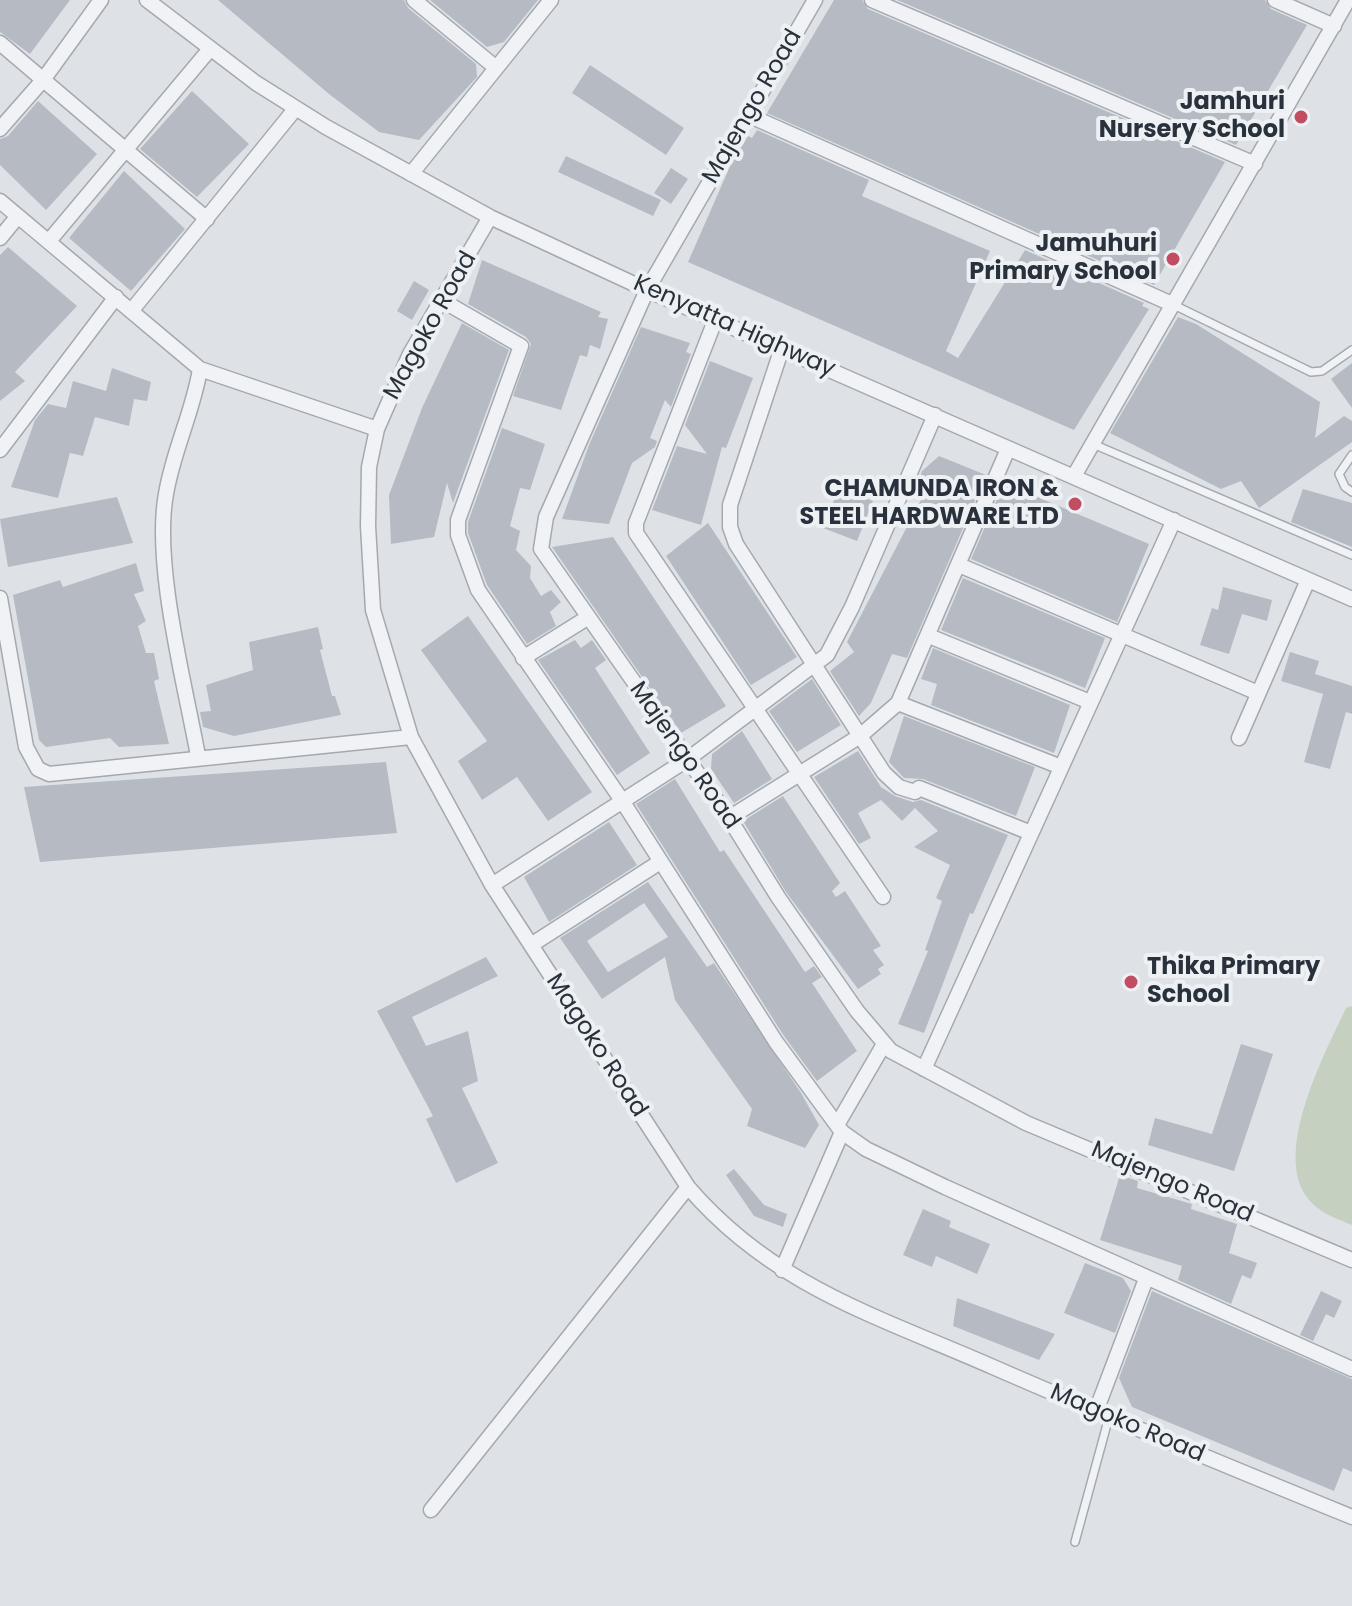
<!DOCTYPE html>
<style>
body{margin:0}
canvas{display:block;background:#dee2e7}
</style>
<canvas width="1352" height="1606"></canvas>
<script>
const g = document.querySelector('canvas').getContext('2d');
g.lineJoin = 'round';
function fill(path, color) { g.fillStyle = color; g.fill(path, 'evenodd'); }
function trace(path, color, width, dash) { g.strokeStyle = color; g.lineWidth = width; g.lineCap = dash ? 'butt' : 'round'; g.setLineDash(dash || []); g.stroke(path); }
function label(font, color, halo, rows, align = 'center') {
  g.font = font + ' Poppins,sans-serif'; g.lineWidth = 8; g.setLineDash([]); g.textBaseline = 'middle'; g.strokeStyle = halo; g.fillStyle = color; for (const [text, x, y, turn = 0] of rows) {
    g.save(); g.translate(x, y); g.rotate((+turn || 0) * Math.PI / 180); g.textAlign = isNaN(turn) ? turn : align; if (halo) g.strokeText(text, 0, 0); g.fillText(text, 0, 0); g.restore();
  }
}
const green = new Path2D(`
 M 1352,1006 L 1352,1225 C 1335,1218 1317,1212 1306,1196 C 1274,1149 1325,1053 1346,1008 Z`);
const building = new Path2D(`
 M 0,0 L 70,0 L 30,54 L 0,32 Z
 M 218,0 L 404,0 L 408,8 L 476,64 L 477,77 L 419,140 L 379,132 L 329,94 Z
 M 430,0 L 538,0 L 504,42 L 487,47 Z
 M 834,0 L 862,0 L 868,9 L 1225,162 L 1154,285 L 767,113 Z
 M 897,0 L 1265,0 L 1271,9 L 1307,25 L 1236,145 Z
 M 590,65 L 684,128 L 666,155 L 572,93 Z
 M 192,91 L 249,144 L 197,197 L 140,149 Z
 M 38,101 L 97,154 L 46,210 L 0,165 L 0,139 L 8,136 Z
 M 757,130 L 869,180 L 862,196 L 990,251 L 946,351 L 958,358 L 1025,250 L 1144,303 L 1142,306 L 1149,309 L 1074,430 L 688,262 L 731,164 L 748,136 L 752,138 Z
 M 566,156 L 661,200 L 653,216 L 558,172 Z
 M 671,168 L 688,179 L 671,204 L 654,193 Z
 M 124,171 L 185,229 L 131,291 L 69,238 Z
 M 8,247 L 77,306 L 15,372 L 25,381 L 0,401 L 0,255 Z
 M 482,260 L 601,312 L 598,317 L 608,319 L 600,349 L 590,345 L 587,357 L 580,355 L 561,410 L 513,396 L 531,344 L 526,337 L 468,304 Z
 M 414,281 L 429,290 L 412,320 L 397,311 Z
 M 1178,317 L 1196,324 L 1320,402 L 1315,438 L 1344,416 L 1352,421 L 1352,442 L 1259,508 L 1241,481 L 1221,489 L 1110,433 Z
 M 462,323 L 509,350 L 453,503 L 447,483 L 434,537 L 391,544 L 389,495 L 422,408 Z
 M 641,327 L 690,343 L 686,352 L 691,354 L 671,407 L 665,400 L 650,438 L 657,441 L 655,447 L 632,463 L 609,524 L 562,519 L 589,445 Z
 M 710,361 L 753,378 L 726,448 L 722,447 L 701,525 L 652,510 L 677,446 L 707,454 L 685,425 Z
 M 1352,363 L 1352,408 L 1331,379 Z
 M 112,368 L 151,382 L 147,401 L 134,399 L 129,426 L 95,417 L 83,456 L 70,453 L 58,498 L 11,487 L 35,420 L 48,404 L 66,408 L 73,381 L 106,391 Z
 M 502,428 L 545,444 L 530,490 L 520,488 L 510,526 L 520,531 L 516,550 L 531,566 L 530,578 L 541,596 L 551,590 L 561,602 L 550,612 L 556,626 L 527,644 L 487,585 L 468,533 L 468,522 Z
 M 939,456 L 986,475 L 907,658 L 892,654 L 871,703 L 859,716 L 830,671 L 854,652 L 847,642 L 923,496 L 917,488 L 922,471 Z
 M 1004,483 L 1149,544 L 1117,622 L 971,559 Z
 M 839,488 L 873,501 L 857,541 L 823,528 Z
 M 1303,489 L 1352,503 L 1352,547 L 1291,522 Z
 M 117,497 L 133,543 L 8,567 L 0,519 Z
 M 708,523 L 797,657 L 751,685 L 666,556 Z
 M 613,537 L 726,706 L 681,733 L 552,547 Z
 M 136,563 L 144,591 L 134,594 L 146,621 L 138,626 L 146,653 L 154,653 L 159,679 L 154,681 L 169,744 L 119,747 L 110,738 L 46,747 L 39,740 L 13,595 L 60,580 L 63,587 Z
 M 963,578 L 1105,638 L 1085,688 L 941,630 Z
 M 1223,587 L 1272,600 L 1267,621 L 1242,614 L 1229,654 L 1200,645 L 1212,608 L 1218,610 Z
 M 468,616 L 592,792 L 548,821 L 517,777 L 482,800 L 458,761 L 487,741 L 421,650 Z
 M 318,627 L 323,649 L 320,650 L 332,696 L 335,696 L 341,715 L 234,736 L 203,727 L 200,712 L 211,711 L 206,685 L 253,670 L 249,642 Z
 M 575,640 L 581,648 L 592,640 L 606,660 L 595,668 L 650,753 L 617,775 L 538,660 Z
 M 933,648 L 1070,705 L 1054,753 L 931,705 L 937,684 L 921,679 Z
 M 1290,652 L 1319,661 L 1315,674 L 1352,686 L 1352,714 L 1346,712 L 1330,769 L 1304,762 L 1323,694 L 1281,681 Z
 M 812,679 L 841,725 L 797,752 L 769,711 Z
 M 904,716 L 1035,767 L 1016,816 L 923,779 L 904,778 L 889,762 Z
 M 742,731 L 772,779 L 734,803 L 711,769 L 712,754 Z
 M 858,751 L 881,787 L 895,796 L 913,802 L 921,800 L 1008,835 L 973,914 L 970,913 L 924,1033 L 898,1024 L 928,951 L 925,950 L 942,901 L 936,898 L 950,865 L 914,847 L 938,831 L 915,808 L 902,821 L 881,800 L 858,813 L 871,838 L 859,844 L 814,777 Z
 M 386,762 L 397,833 L 40,862 L 24,787 Z
 M 675,779 L 720,852 L 724,850 L 805,972 L 814,966 L 822,977 L 812,983 L 857,1051 L 817,1081 L 784,1036 L 636,804 Z
 M 783,796 L 840,883 L 832,891 L 836,897 L 845,891 L 881,946 L 873,950 L 884,965 L 878,969 L 881,974 L 858,989 L 786,892 L 743,821 Z
 M 609,822 L 637,865 L 549,922 L 524,877 Z
 M 648,882 L 707,967 L 714,963 L 801,1093 L 819,1125 L 805,1148 L 747,1126 L 752,1109 L 675,1000 L 665,957 L 602,999 L 560,938 ZM 644,903 L 668,937 L 608,972 L 587,941 Z
 M 486,957 L 498,976 L 412,1017 L 426,1046 L 468,1031 L 478,1081 L 462,1088 L 498,1163 L 456,1183 L 426,1119 L 433,1116 L 377,1011 Z
 M 1241,1044 L 1273,1054 L 1234,1171 L 1148,1145 L 1155,1118 L 1212,1134 Z
 M 734,1169 L 764,1205 L 787,1214 L 783,1227 L 754,1216 L 726,1175 Z
 M 1120,1175 L 1138,1181 L 1137,1188 L 1192,1204 L 1191,1209 L 1237,1224 L 1229,1253 L 1257,1263 L 1251,1279 L 1242,1275 L 1231,1304 L 1178,1280 L 1182,1266 L 1100,1240 Z
 M 923,1209 L 951,1221 L 949,1227 L 990,1244 L 977,1274 L 936,1256 L 932,1267 L 903,1255 Z
 M 1085,1263 L 1123,1278 L 1131,1291 L 1115,1333 L 1064,1313 Z
 M 1152,1291 L 1352,1379 L 1352,1472 L 1343,1468 L 1334,1491 L 1132,1407 L 1119,1378 Z
 M 1321,1291 L 1342,1301 L 1334,1318 L 1326,1314 L 1313,1341 L 1300,1335 Z
 M 957,1298 L 1055,1334 L 1039,1360 L 953,1326 Z`);
const service = new Path2D(`
 M 1174,305 L 1311,372 L 1322,371 L 1352,350
 M 1093,444 L 1352,555
 M 1352,455 L 1339,474 L 1345,487 L 1352,492
 M 1075,1542 L 1109,1417`);
const minor = new Path2D(`
 M 147,0 L 256,83 L 326,127 L 490,217 L 647,290 L 1352,599
 M 414,0 L 495,67
 M 815,0 L 647,290 L 546,517 L 541,549 L 729,818 L 778,897 L 857,1011 L 891,1051 L 1026,1123 L 1352,1260
 M 872,0 L 1255,164
 M 1275,0 L 1334,26
 M 0,43 L 207,219
 M 748,115 L 1174,305
 M 0,129 L 43,80 L 101,0
 M 411,174 L 551,0
 M 0,201 L 200,369 C 193,412 173,451 166,494 C 153,564 185,684 198,756
 M 490,217 L 410,354 L 377,429 L 369,467 L 368,526 L 373,610 L 411,737 L 492,885 L 688,1187 C 773,1286 877,1316 993,1367 C 1112,1419 1232,1468 1352,1517
 M 0,238 L 18,216
 M 49,241 L 210,49
 M 443,301 L 521,346 L 458,520 L 458,535 L 478,590 L 621,799 L 776,1042 L 842,1132 L 866,1149 L 945,1187 L 1352,1369
 M 132,310 L 296,108
 M 716,318 L 636,523 L 636,533 L 883,897
 M 782,348 L 730,505 L 730,527 L 736,544 L 884,773 L 899,787 L 915,792 L 919,788 L 1031,833
 M 200,369 L 377,429
 M 0,450 L 116,297
 M 1074,476 L 1348,0
 M 959,565 L 1258,693
 M 0,598 L 26,747 L 38,769 L 49,774 L 411,737
 M 929,636 L 1090,702
 M 523,658 L 587,618
 M 898,703 L 1061,767
 M 1239,738 L 1308,580
 M 729,818 L 860,736 L 898,703 L 1008,449
 M 492,885 L 688,759 L 827,655 L 852,607 L 935,415
 M 531,945 L 660,862
 M 924,1069 L 1174,520
 M 837,1125 L 884,1044
 M 782,1270 L 842,1132
 M 1096,1411 L 1146,1279
 M 431,1510 L 688,1187`);
const markers = [
 [1301,117,8,"#c24d63"],
 [1173,259,8,"#c24d63"],
 [1075,504,8,"#c24d63"],
 [1131,982,8,"#c24d63"]
];
const poiNames = [
 ["Jamhuri",1285,103],
 ["Nursery School",1285,131],
 ["Jamuhuri",1157,245],
 ["Primary School",1157,273],
 ["CHAMUNDA IRON &",1059,490],
 ["STEEL HARDWARE LTD",1059,518],
 ["Thika Primary",1147,968,"left"],
 ["School",1147,996,"left"]
];
const streetNames = [
 ["Majengo Road",753,107,-60],
 ["Magoko Road",431,326,-61],
 ["Kenyatta Highway",734,327,24],
 ["Majengo Road",684,756,55],
 ["Magoko Road",596,1046,57],
 ["Majengo Road",1172,1183,23],
 ["Magoko Road",1127,1424,23]
];
fill(green, '#c5d0c0');
fill(building, '#b6bbc3');
trace(service, '#a4a9b0', 10);
trace(minor, '#a4a9b0', 17);
trace(service, '#f1f2f5', 7);
trace(minor, '#f1f2f5', 14);
for (const [x, y, r, color] of markers) { const dot = new Path2D(); dot.arc(x, y, r, 0, 2 * Math.PI); g.fillStyle = color; g.fill(dot); trace(dot, '#eef1f4', 3); }
label('bold 24px', '#29313c', '#eef1f4', poiNames, 'right');
label('24px', '#29313c', '#eef1f4', streetNames);
</script>
